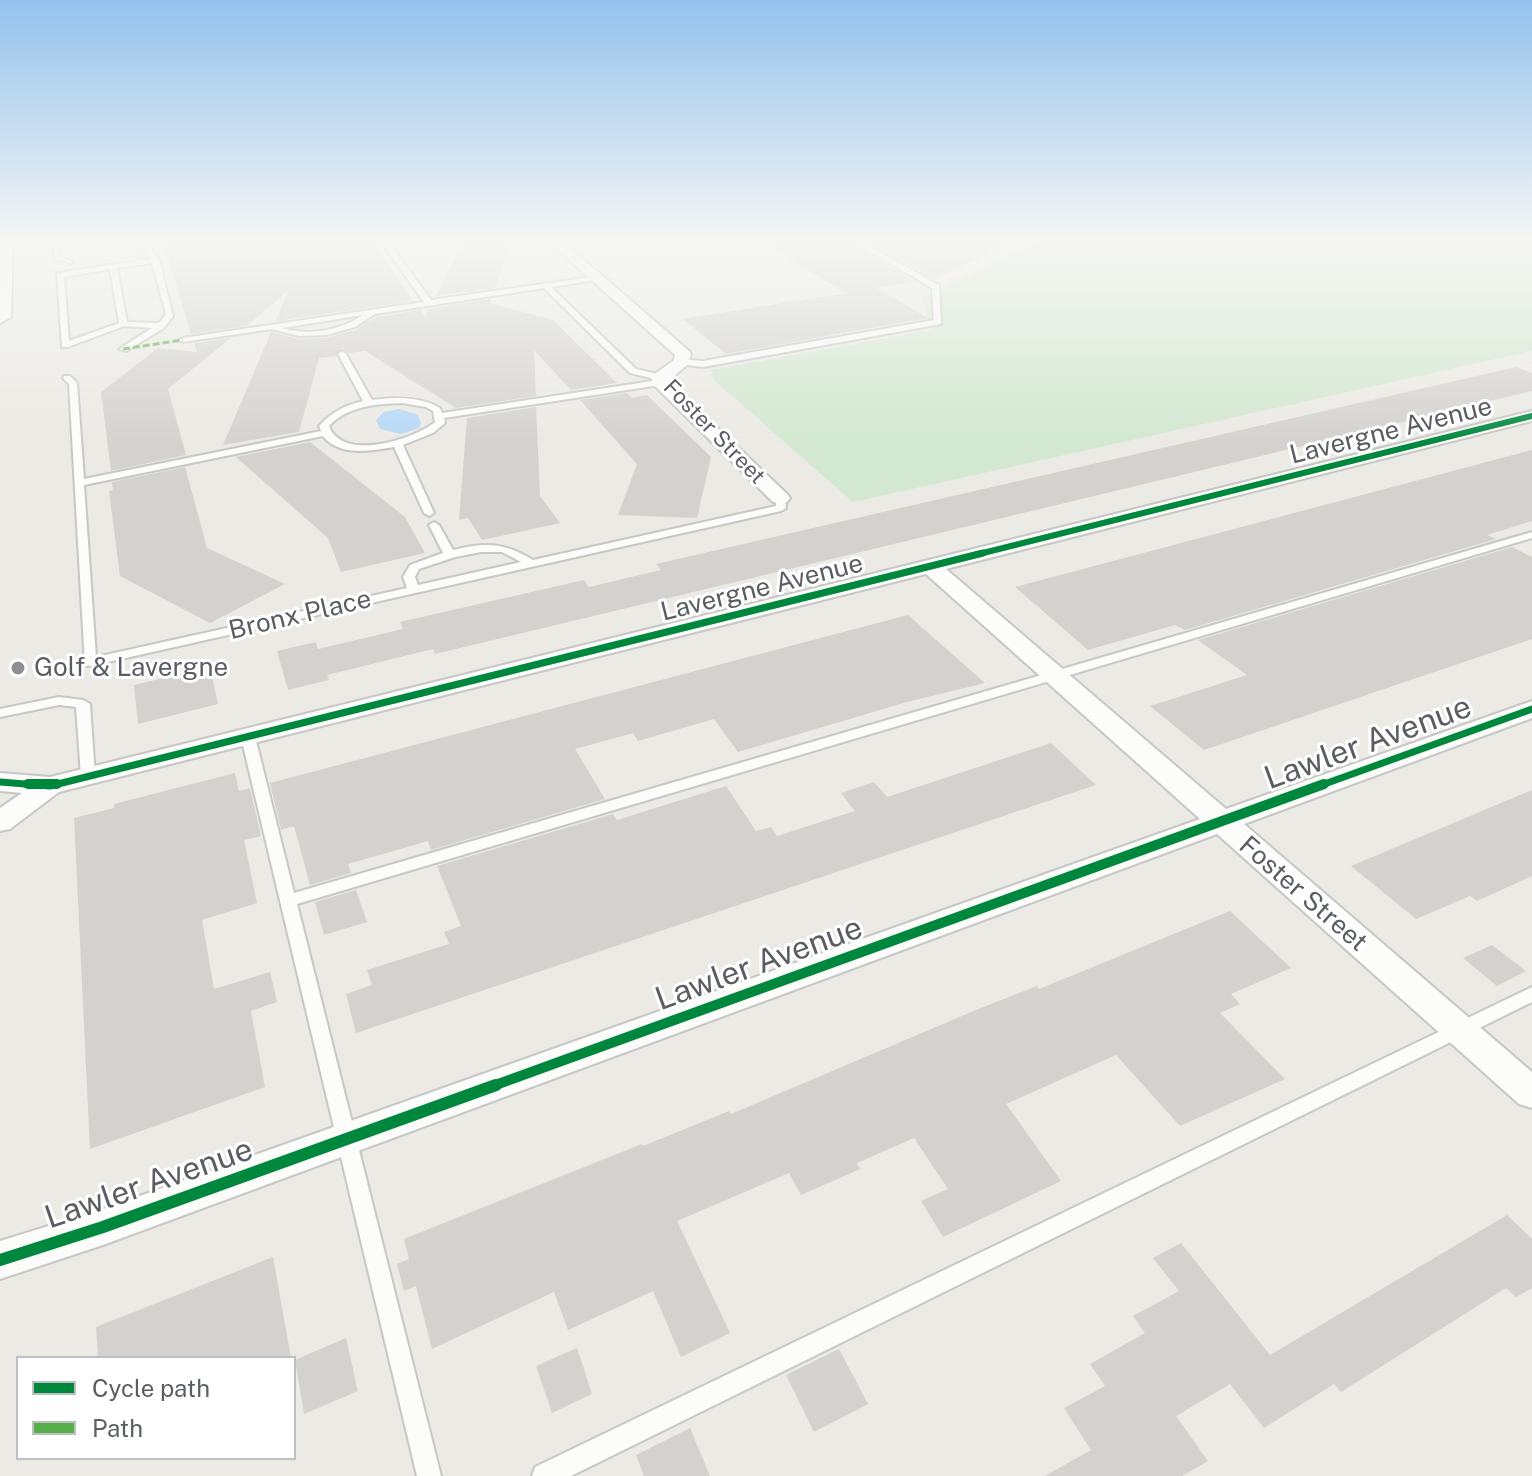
<!DOCTYPE html>
<style>
body{margin:0}
#map{position:relative;width:1532px;height:1476px;overflow:hidden;background:#ebeae5;font-family:"Public Sans",sans-serif}
canvas{display:block}
.legend{position:absolute;left:16px;top:1356px;width:280px;height:104px;box-sizing:border-box;background:#fff;border:2px solid #bdbfc1;margin:0;padding:10px 14px;list-style:none;font-size:24px;color:#5a5e63}
.legend li{display:flex;align-items:center;gap:16px;height:40px}
.legend b{width:40px;border:2px solid #bdbfc1}
</style>
<div id="map">
<canvas width="1532" height="1476"></canvas>
<ul class="legend">
<li><b style="height:10px;background:#00873e"></b>Cycle path</li>
<li><b style="height:10px;background:#58b04a"></b>Path</li>
</ul>
</div>
<script>
const g = document.querySelector('canvas').getContext('2d');
g.lineJoin = 'round';
function fill(path, color) { g.fillStyle = color; g.fill(path, 'evenodd'); }
function trace(path, color, width, dash) { g.strokeStyle = color; g.lineWidth = width; g.lineCap = dash ? 'butt' : 'round'; g.setLineDash(dash || []); g.stroke(path); }
function label(font, color, halo, rows, align = 'center') {
  g.font = font + ' "Public Sans",sans-serif'; g.lineWidth = 6; g.setLineDash([]); g.textBaseline = 'middle'; g.strokeStyle = halo; g.fillStyle = color; for (const [text, x, y, turn = 0] of rows) {
    g.save(); g.translate(x, y); g.rotate((+turn || 0) * Math.PI / 180); g.textAlign = isNaN(turn) ? turn : align; if (halo) g.strokeText(text, 0, 0); g.fillText(text, 0, 0); g.restore();
  }
}
const green = new Path2D(`
 M 1040,239 L 1532,239 L 1532,351 L 853,502 L 715,381 L 711,370 L 932,330 L 922,298 Z`);
const water = new Path2D(`
 M 399,409 L 418,415 L 421,423 L 419,428 L 401,434 L 380,429 L 376,420 L 384,412 Z`);
const building = new Path2D(`
 M 195,239 L 371,239 L 413,301 L 276,321 L 288,291 L 246,326 L 191,334 L 164,244 Z
 M 464,239 L 512,239 L 495,288 L 436,296 Z
 M 758,239 L 845,239 L 915,282 L 845,293 Z
 M 862,239 L 1021,239 L 934,279 Z
 M 877,288 L 928,318 L 726,354 L 683,319 Z
 M 491,299 L 490,303 L 553,320 L 617,383 L 571,390 L 534,350 L 536,396 L 456,408 L 365,351 L 349,353 L 342,348 L 335,356 L 319,358 L 299,432 L 223,445 L 271,332 L 299,339 L 327,338 L 356,330 L 376,317 L 420,310 L 425,317 L 429,309 Z
 M 231,338 L 168,389 L 186,455 L 111,471 L 101,392 L 158,348 L 197,352 L 194,343 Z
 M 1516,367 L 1532,373 L 1532,391 L 435,654 L 433,649 L 327,675 L 329,680 L 288,690 L 277,651 L 316,642 L 318,649 L 403,629 L 400,622 L 584,580 L 589,587 L 661,570 L 656,564 Z
 M 627,393 L 632,398 L 647,395 L 711,457 L 697,518 L 618,515 L 637,464 L 580,400 Z
 M 536,407 L 540,496 L 560,523 L 482,540 L 468,518 L 459,520 L 467,418 Z
 M 310,442 L 405,517 L 425,553 L 341,572 L 328,538 L 236,457 Z
 M 1532,450 L 1532,521 L 1487,535 L 1496,539 L 1185,630 L 1175,625 L 1088,650 L 1015,587 Z
 M 185,467 L 207,548 L 285,584 L 210,623 L 120,576 L 109,491 L 113,490 L 112,482 Z
 M 1512,547 L 1532,557 L 1532,639 L 1204,750 L 1150,706 L 1247,675 L 1198,640 Z
 M 908,615 L 985,683 L 907,702 L 738,752 L 714,719 L 638,741 L 633,733 L 575,749 L 605,799 L 431,850 L 428,841 L 348,864 L 351,873 L 310,885 L 294,826 L 281,830 L 270,783 Z
 M 210,667 L 218,704 L 138,724 L 134,685 Z
 M 1051,743 L 1096,785 L 356,1033 L 346,994 L 372,985 L 367,970 L 449,944 L 444,932 L 461,926 L 437,866 L 613,814 L 617,820 L 726,786 L 756,831 L 771,827 L 777,836 L 855,811 L 841,793 L 874,782 L 887,797 Z
 M 235,773 L 239,791 L 250,788 L 261,836 L 244,840 L 257,903 L 202,920 L 214,989 L 270,972 L 277,1002 L 251,1011 L 265,1087 L 90,1149 L 74,818 L 114,808 L 114,804 Z
 M 1532,790 L 1532,876 L 1477,901 L 1470,896 L 1416,919 L 1351,866 Z
 M 356,890 L 367,922 L 324,935 L 315,902 Z
 M 1230,911 L 1291,968 L 1231,994 L 1240,1004 L 1220,1013 L 1285,1079 L 1180,1126 L 1116,1055 L 1006,1104 L 1061,1181 L 943,1237 L 921,1201 L 948,1189 L 914,1138 L 857,1163 L 860,1169 L 801,1195 L 789,1173 L 677,1221 L 730,1333 L 681,1357 L 653,1291 L 568,1330 L 554,1292 L 432,1349 L 416,1286 L 404,1291 L 397,1264 L 409,1259 L 404,1239 L 642,1144 L 643,1146 L 729,1111 L 731,1114 L 976,1010 L 1037,986 L 1039,989 Z
 M 1492,945 L 1526,971 L 1497,986 L 1463,958 Z
 M 1507,1215 L 1532,1239 L 1532,1288 L 1516,1297 L 1506,1288 L 1341,1392 L 1334,1384 L 1264,1428 L 1230,1384 L 1176,1416 L 1208,1461 L 1182,1476 L 1045,1476 L 1091,1450 L 1064,1408 L 1105,1386 L 1090,1364 L 1145,1333 L 1133,1316 L 1179,1291 L 1153,1258 L 1181,1243 L 1270,1355 Z
 M 273,1257 L 291,1358 L 98,1358 L 96,1327 Z
 M 346,1338 L 358,1391 L 304,1414 L 295,1360 Z
 M 577,1348 L 592,1394 L 552,1413 L 536,1366 Z
 M 839,1349 L 868,1404 L 814,1432 L 786,1375 Z
 M 690,1428 L 710,1476 L 644,1476 L 636,1455 Z`);
const service = new Path2D(`
 M 53,239 L 59,239 L 59,256 L 72,262 L 72,264 L 54,258 Z
 M 137,239 L 177,239 L 147,244 L 159,260 L 173,316 L 164,328 L 126,351 L 119,349 L 152,328 L 124,326 L 68,347 L 62,347 L 57,273 L 150,259 ZM 152,263 L 166,314 L 159,323 L 127,322 L 117,268 ZM 110,269 L 119,323 L 69,341 L 64,277 Z
 M 379,239 L 386,239 L 431,300 L 599,276 L 599,280 L 596,280 L 551,287 L 636,369 L 662,375 L 663,377 L 660,379 L 664,382 L 660,385 L 444,418 L 445,423 L 433,433 L 403,445 L 434,513 L 429,516 L 424,513 L 394,447 C 371,451 339,457 323,436 L 84,485 L 96,657 L 407,588 L 403,577 L 410,565 L 443,553 L 429,525 L 434,522 L 439,525 L 453,550 C 485,542 504,542 533,560 L 776,506 L 775,498 L 780,495 L 785,498 L 786,508 L 781,511 L 90,666 L 85,665 L 69,384 L 63,378 L 64,376 L 70,376 L 77,383 L 84,479 L 321,431 L 319,426 C 332,412 345,405 363,401 L 338,354 L 342,351 L 346,354 L 372,400 C 394,397 420,396 440,408 L 442,413 L 659,380 L 630,373 L 544,288 L 375,314 L 355,327 L 326,335 L 299,336 L 272,329 L 183,342 L 179,340 L 183,338 L 424,302 ZM 363,315 C 340,331 309,336 282,328 ZM 402,403 L 426,407 L 433,411 L 435,422 C 413,440 342,462 329,426 C 348,406 375,404 402,403 ZM 481,552 L 502,552 L 521,562 L 418,585 L 415,577 L 419,569 L 455,557 Z
 M 848,239 L 856,239 L 939,285 L 941,324 L 703,367 L 678,364 L 677,362 L 681,359 L 703,361 L 934,320 L 932,288 Z
 M 1532,532 L 1532,538 L 297,904 L 441,1476 L 417,1476 L 241,737 L 243,734 L 253,734 L 255,737 L 294,893 Z
 M 59,697 L 83,700 L 90,704 L 95,776 L 93,779 L 83,779 L 81,776 L 76,707 L 59,705 L 0,717 L 0,709 Z
 M 1532,987 L 1532,1002 L 571,1476 L 532,1476 L 535,1467 Z`);
const minor = new Path2D(`
 M 546,239 L 560,239 L 689,351 L 691,354 L 687,365 L 668,381 L 787,494 L 790,498 L 787,502 L 773,502 L 654,385 L 651,377 L 674,360 L 675,355 Z
 M 1532,411 L 1532,421 L 946,569 L 1226,809 L 1532,701 L 1532,718 L 1244,824 L 1532,1072 L 1532,1108 L 1519,1104 L 1217,834 L 103,1245 L 0,1279 L 0,1241 L 103,1209 L 1200,819 L 926,574 L 59,792 L 10,829 L 0,831 L 0,808 L 22,793 L 0,791 L 0,773 L 50,777 Z`);
const secondary = new Path2D(`
 M 0,239 L 13,239 L 11,317 L 0,323 Z`);
const quiet = new Path2D(`
 M 123,349 L 183,340`);
const cyclewayFar3 = new Path2D(`
 M 975,555 L 1532,416`);
const cyclewayFar2 = new Path2D(`
 M 0,782 L 50,786 L 983,553
 M 1319,786 L 1532,709`);
const cyclewayFar1 = new Path2D(`
 M 28,784 L 57,784
 M 490,1087 L 1324,784`);
const cycleway = new Path2D(`
 M 0,1260 L 103,1227 L 496,1085`);
const markers = [
 [18,668,8,"#8d8f90"]
];
const farStreetnames = [
 ["Foster Street",714,432,46]
];
const streetNames = [
 ["Lavergne Avenue",1391,431,-14],
 ["Lavergne Avenue",762,588,-14],
 ["Bronx Place",300,615,-13],
 ["Foster Street",1303,894,41]
];
const poiNames = [
 ["Golf & Lavergne",34,668]
];
const nearStreetnames = [
 ["Lawler Avenue",1368,743,-20],
 ["Lawler Avenue",759,964,-20],
 ["Lawler Avenue",149,1184,-19]
];
fill(green, '#d2e8d0');
fill(water, '#b6d8f7');
fill(building, '#d3d2cf');
trace(service, '#c7c7c5', 4);
trace(minor, '#c7c7c5', 4);
trace(secondary, '#c7c8c7', 4);
fill(service, '#fcfcfb');
fill(minor, '#fcfcfb');
fill(secondary, '#fcfcfb');
trace(quiet, '#58b04a', 3, [7, 3]);
trace(cyclewayFar3, '#00873e', 6);
trace(cyclewayFar2, '#00873e', 7);
trace(cyclewayFar1, '#00873e', 10);
trace(cycleway, '#00873e', 12);
const sky = g.createLinearGradient(0, 0, 0, 446);
sky.addColorStop(0, '#94c2ee');
sky.addColorStop(0.54, '#f6f6f3');
sky.addColorStop(1, '#f6f6f300');
g.fillStyle = sky;
g.fillRect(0, 0, 1532, 446);
for (const [x, y, r, color] of markers) { const dot = new Path2D(); dot.arc(x, y, r, 0, 2 * Math.PI); g.fillStyle = color; g.fill(dot); trace(dot, '#fff', 3); }
label('22px', '#5a5e63', '#fff', farStreetnames);
label('26px', '#5a5e63', '#fff', streetNames);
label('26px', '#5a5e63', '#fff', poiNames, 'left');
label('32px', '#5a5e63', '#fff', nearStreetnames);
</script>
